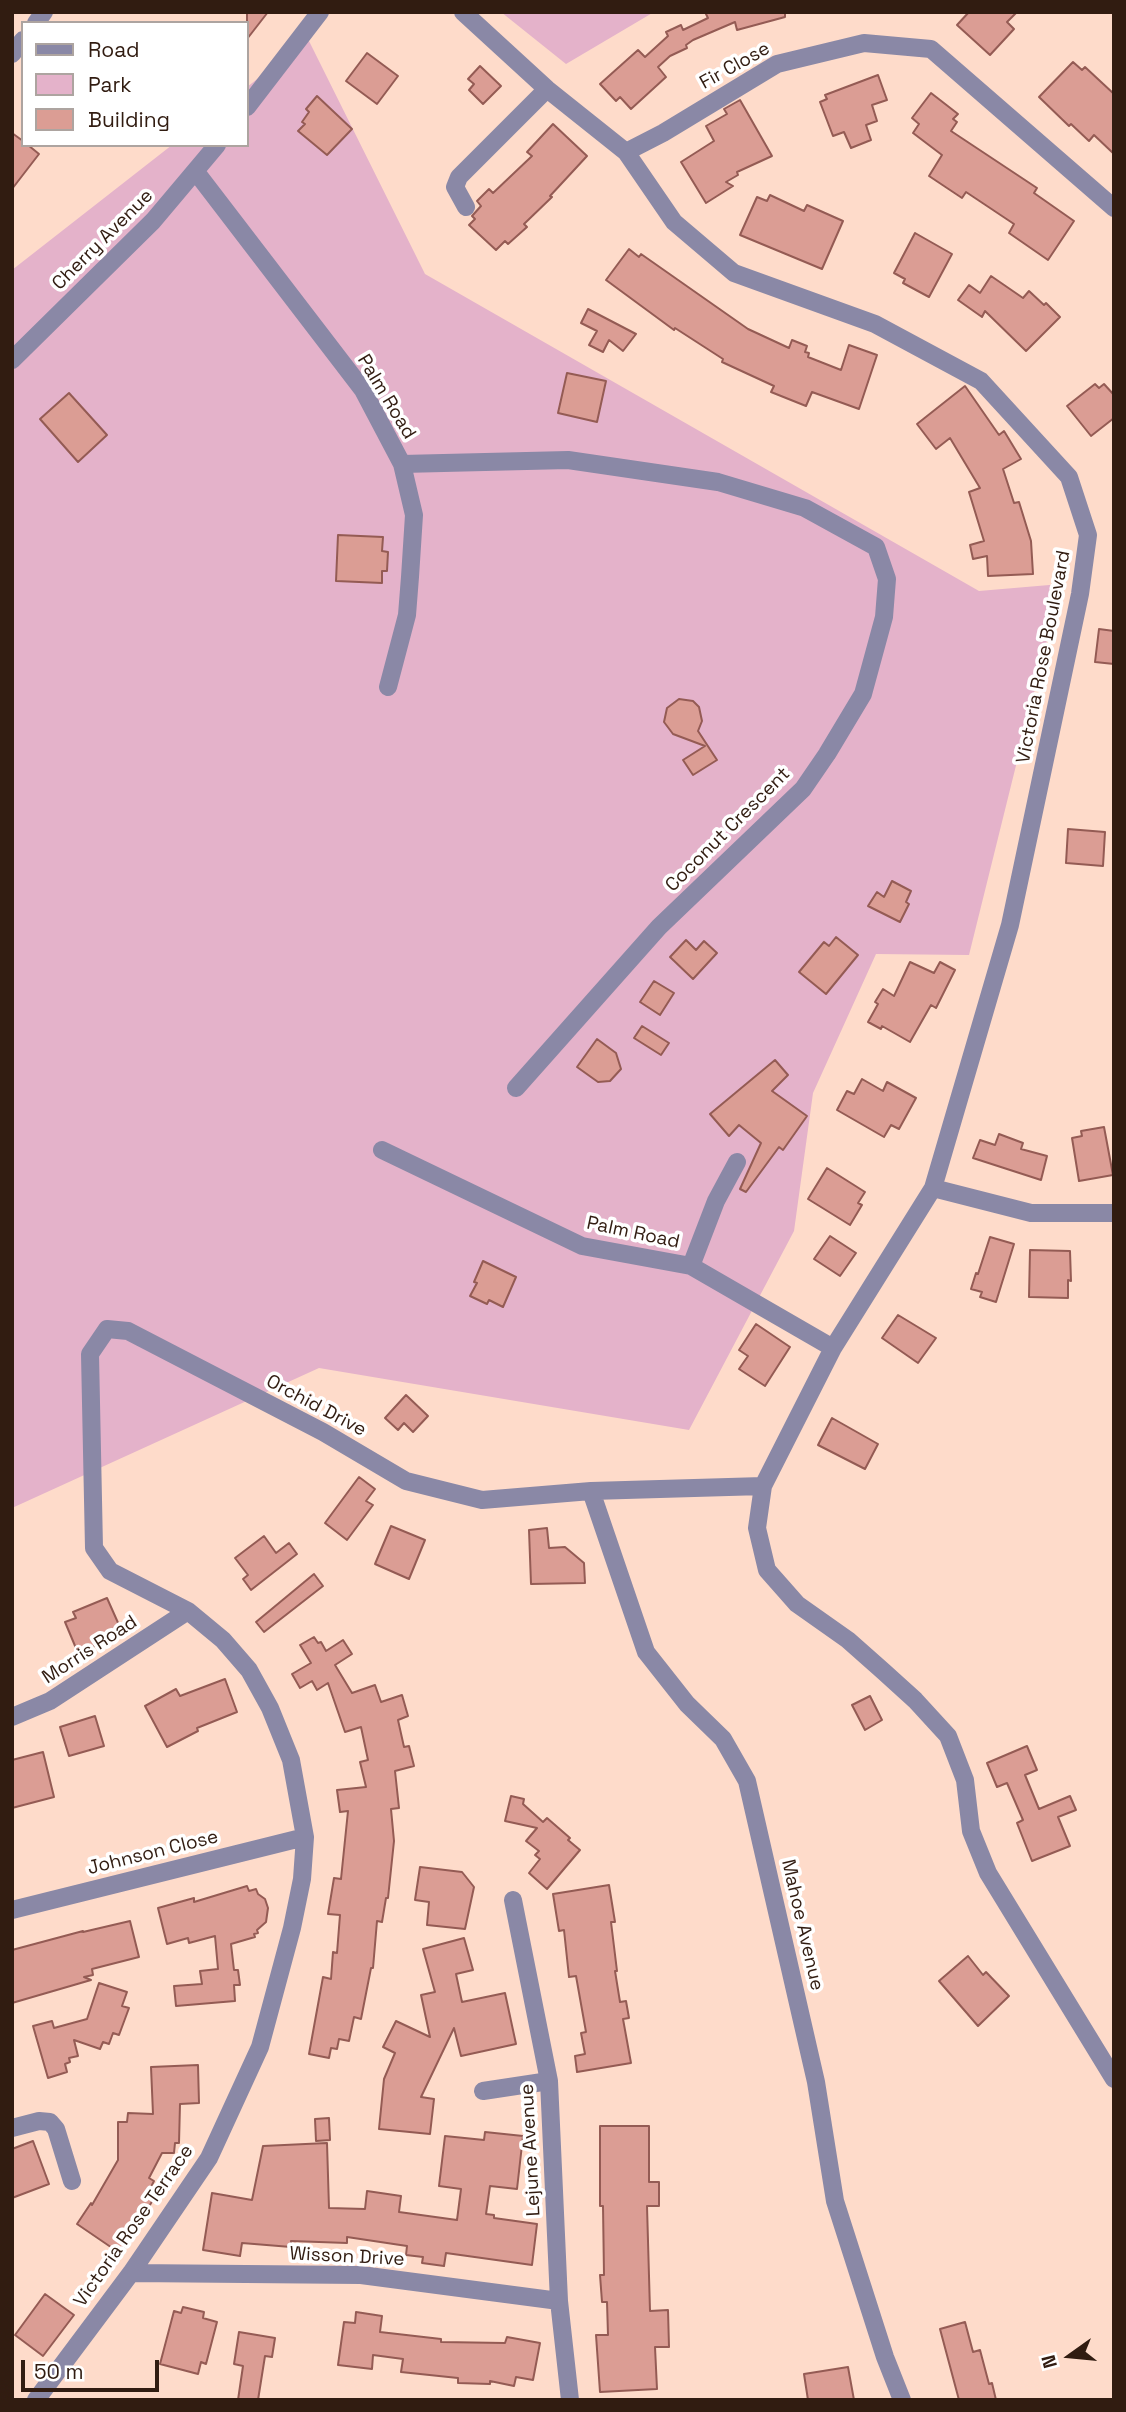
<!DOCTYPE html>
<style>
body{margin:0}
#map{position:relative;width:1126px;height:2412px;overflow:hidden;background:#fedbca;font-family:"Space Grotesk",sans-serif}
canvas{display:block}
.frame{position:absolute;inset:0;border:14px solid #311c11;pointer-events:none}
.legend{position:absolute;left:21px;top:21px;width:228px;height:126px;box-sizing:border-box;background:#fff;border:2px solid #ada4a0;margin:0;padding:9px 12px;list-style:none;font-size:21px;color:#311c11}
.legend li{display:flex;align-items:center;gap:14px;height:35px}
.legend b{width:35px;border:2px solid #ada4a0}
.north{position:absolute;left:1035px;top:2321px;width:70px;height:70px;-webkit-text-stroke:5px #fff;paint-order:stroke;rotate:255deg;font-size:19px;font-weight:700;line-height:28px;text-align:center;color:#311c11}
.north::after{content:'';display:block;margin:auto;width:24px;height:32px;background:#311c11;clip-path:polygon(50% 0,100% 100%,50% 72%,0 100%)}
.scale{position:absolute;left:21px;top:2360px;width:138px;height:32px;box-sizing:border-box;border:4px solid #311c11;border-top:0;padding-left:9px;font-size:21px;line-height:24px;white-space:nowrap;color:#311c11;-webkit-text-stroke:5px #fff;paint-order:stroke}
</style>
<div id="map">
<canvas width="1126" height="2412"></canvas>
<div class="frame"></div>
<ul class="legend">
<li><b style="height:9px;background:#8a88a6"></b>Road</li>
<li><b style="height:19px;background:#e4b2ca"></b>Park</li>
<li><b style="height:19px;background:#db9d94"></b>Building</li>
</ul>
<div class="north">N</div>
<div class="scale">50 m</div>
</div>
<script>
const g = document.querySelector('canvas').getContext('2d');
g.lineJoin = 'round';
function fill(path, color) { g.fillStyle = color; g.fill(path, 'evenodd'); }
function trace(path, color, width, dash) { g.strokeStyle = color; g.lineWidth = width; g.lineCap = dash ? 'butt' : 'round'; g.setLineDash(dash || []); g.stroke(path); }
function label(font, color, halo, rows, align = 'center') {
  g.font = font + ' "Space Grotesk",sans-serif'; g.lineWidth = 7; g.setLineDash([]); g.textBaseline = 'middle'; g.strokeStyle = halo; g.fillStyle = color; for (const [text, x, y, turn = 0] of rows) {
    g.save(); g.translate(x, y); g.rotate((+turn || 0) * Math.PI / 180); g.textAlign = isNaN(turn) ? turn : align; if (halo) g.strokeText(text, 0, 0); g.fillText(text, 0, 0); g.restore();
  }
}
const green = new Path2D(`
 M 501,12 L 654,12 L 566,64 Z
 M 308,39 L 425,274 L 979,591 L 1061,584 L 969,955 L 876,954 L 813,1093 L 794,1231 L 689,1430 L 319,1368 L 12,1508 L 12,270 L 172,145 L 247,145 L 247,87 Z`);
const building = new Path2D(`
 M 247,12 L 268,12 L 247,39 Z
 M 705,12 L 785,12 L 785,17 L 737,30 L 735,22 L 693,40 L 686,45 L 687,48 L 670,56 L 658,67 L 666,77 L 631,109 L 620,97 L 616,101 L 600,84 L 638,50 L 645,57 L 668,36 L 666,32 L 681,25 L 683,30 L 708,18 Z
 M 969,12 L 1017,12 L 1007,22 L 1014,29 L 990,55 L 957,25 Z
 M 367,53 L 398,76 L 377,104 L 346,81 Z
 M 1073,62 L 1082,70 L 1085,67 L 1114,94 L 1114,154 L 1094,135 L 1089,141 L 1071,124 L 1069,126 L 1039,97 Z
 M 480,66 L 501,86 L 483,104 L 469,90 L 474,84 L 468,79 Z
 M 878,75 L 887,100 L 872,105 L 877,121 L 866,125 L 871,140 L 851,148 L 844,132 L 833,136 L 820,102 L 827,99 L 825,95 Z
 M 931,93 L 958,114 L 953,119 L 957,122 L 951,131 L 1037,188 L 1034,193 L 1074,221 L 1048,260 L 1009,233 L 1014,224 L 966,192 L 962,198 L 929,176 L 942,155 L 913,133 L 919,124 L 912,118 Z
 M 317,96 L 352,129 L 327,155 L 298,131 L 305,124 L 302,122 L 309,112 L 306,109 Z
 M 740,100 L 772,156 L 737,172 L 738,175 L 726,182 L 733,186 L 706,203 L 681,162 L 714,141 L 706,126 L 727,114 L 724,109 Z
 M 553,124 L 587,156 L 550,196 L 552,197 L 524,224 L 527,227 L 508,244 L 505,241 L 496,250 L 469,225 L 475,219 L 472,216 L 481,206 L 477,201 L 489,189 L 493,193 L 532,156 L 527,152 Z
 M 12,133 L 23,141 L 23,145 L 28,145 L 39,154 L 12,189 Z
 M 770,195 L 804,211 L 807,205 L 843,221 L 822,269 L 740,235 L 757,197 L 767,201 Z
 M 915,233 L 952,254 L 929,297 L 903,283 L 905,279 L 894,273 Z
 M 629,249 L 639,257 L 641,254 L 748,329 L 789,348 L 792,340 L 807,346 L 805,352 L 809,353 L 808,357 L 841,370 L 849,345 L 877,355 L 859,409 L 812,392 L 806,406 L 771,392 L 774,386 L 722,362 L 723,359 L 675,328 L 674,330 L 606,280 Z
 M 991,276 L 1023,298 L 1029,291 L 1044,305 L 1046,303 L 1060,317 L 1026,351 L 985,311 L 982,317 L 958,300 L 969,285 L 980,293 Z
 M 588,309 L 636,334 L 623,351 L 609,340 L 603,352 L 589,345 L 597,331 L 581,323 Z
 M 567,373 L 606,381 L 597,422 L 558,413 Z
 M 1095,384 L 1099,388 L 1104,384 L 1114,395 L 1114,418 L 1091,436 L 1067,406 Z
 M 965,386 L 999,435 L 1004,431 L 1021,459 L 1003,469 L 1014,503 L 1019,502 L 1031,541 L 1033,574 L 988,576 L 987,556 L 973,559 L 970,545 L 984,541 L 969,492 L 980,488 L 950,438 L 936,449 L 917,424 Z
 M 69,393 L 107,435 L 78,462 L 40,419 Z
 M 338,535 L 383,537 L 382,551 L 388,552 L 387,571 L 382,571 L 382,583 L 336,581 Z
 M 1099,629 L 1114,631 L 1114,664 L 1095,662 Z
 M 679,699 L 693,701 L 699,707 L 702,721 L 698,731 L 717,760 L 693,775 L 683,760 L 705,746 L 673,734 L 664,722 L 667,708 Z
 M 1068,829 L 1105,832 L 1103,866 L 1066,863 Z
 M 892,881 L 911,891 L 906,902 L 909,904 L 900,922 L 868,906 L 877,892 L 884,897 Z
 M 836,937 L 858,955 L 826,994 L 799,972 L 824,942 L 829,946 Z
 M 686,940 L 696,950 L 704,941 L 717,953 L 693,979 L 670,957 Z
 M 910,962 L 934,973 L 940,962 L 955,970 L 936,1008 L 931,1005 L 910,1042 L 882,1026 L 881,1029 L 868,1022 L 878,1004 L 875,1002 L 883,989 L 894,996 Z
 M 654,981 L 674,993 L 660,1015 L 640,1002 Z
 M 642,1026 L 669,1043 L 661,1055 L 634,1038 Z
 M 597,1039 L 616,1053 L 621,1069 L 610,1081 L 598,1082 L 577,1067 Z
 M 775,1060 L 788,1075 L 772,1091 L 807,1116 L 783,1150 L 779,1147 L 746,1192 L 740,1189 L 761,1143 L 739,1125 L 729,1136 L 710,1114 Z
 M 862,1079 L 883,1091 L 887,1082 L 916,1098 L 899,1129 L 891,1125 L 884,1137 L 837,1110 L 847,1091 L 854,1094 Z
 M 1104,1127 L 1113,1175 L 1079,1181 L 1072,1138 L 1082,1136 L 1081,1131 Z
 M 999,1134 L 1023,1143 L 1021,1149 L 1047,1156 L 1041,1180 L 973,1158 L 980,1140 L 995,1145 Z
 M 827,1168 L 865,1192 L 858,1203 L 862,1205 L 850,1225 L 808,1199 Z
 M 830,1236 L 856,1253 L 840,1276 L 814,1259 Z
 M 990,1237 L 1014,1244 L 996,1302 L 980,1297 L 982,1292 L 971,1289 L 976,1273 L 978,1274 Z
 M 1030,1250 L 1070,1251 L 1071,1281 L 1068,1280 L 1068,1298 L 1029,1297 Z
 M 483,1261 L 516,1277 L 503,1307 L 489,1300 L 487,1304 L 470,1296 L 477,1283 L 474,1282 Z
 M 898,1315 L 936,1338 L 918,1363 L 882,1338 Z
 M 756,1324 L 790,1347 L 765,1386 L 739,1369 L 748,1356 L 739,1350 Z
 M 406,1395 L 428,1416 L 413,1432 L 404,1423 L 398,1430 L 385,1418 Z
 M 832,1418 L 878,1444 L 865,1469 L 818,1445 Z
 M 359,1477 L 375,1489 L 366,1501 L 373,1505 L 347,1540 L 325,1523 Z
 M 391,1526 L 425,1540 L 409,1579 L 375,1564 Z
 M 547,1528 L 549,1548 L 565,1547 L 584,1563 L 585,1583 L 531,1584 L 529,1530 Z
 M 264,1536 L 276,1553 L 289,1543 L 297,1554 L 251,1590 L 243,1579 L 248,1575 L 235,1558 Z
 M 314,1574 L 323,1586 L 264,1632 L 256,1622 Z
 M 107,1598 L 123,1634 L 78,1653 L 65,1622 L 76,1618 L 73,1612 Z
 M 314,1637 L 318,1643 L 321,1642 L 326,1651 L 343,1640 L 352,1654 L 335,1665 L 352,1693 L 375,1685 L 381,1702 L 402,1695 L 408,1716 L 398,1720 L 404,1747 L 409,1746 L 414,1766 L 395,1771 L 399,1808 L 391,1809 L 394,1841 L 388,1898 L 386,1898 L 382,1922 L 377,1921 L 373,1968 L 371,1968 L 361,2019 L 354,2017 L 349,2041 L 339,2039 L 337,2049 L 331,2048 L 329,2058 L 309,2054 L 323,1977 L 331,1979 L 333,1952 L 337,1953 L 340,1915 L 328,1914 L 334,1878 L 341,1879 L 348,1811 L 340,1812 L 337,1790 L 366,1787 L 360,1762 L 368,1760 L 361,1727 L 345,1732 L 328,1683 L 317,1690 L 312,1681 L 300,1688 L 292,1674 L 311,1663 L 300,1645 Z
 M 225,1679 L 237,1712 L 197,1728 L 198,1731 L 167,1747 L 145,1706 L 176,1689 L 180,1696 Z
 M 870,1696 L 882,1720 L 865,1730 L 852,1705 Z
 M 95,1716 L 104,1746 L 69,1756 L 60,1727 Z
 M 1027,1746 L 1037,1770 L 1025,1775 L 1039,1809 L 1070,1796 L 1076,1810 L 1058,1817 L 1070,1846 L 1032,1861 L 1017,1823 L 1023,1820 L 1007,1783 L 997,1787 L 987,1763 Z
 M 43,1752 L 54,1797 L 12,1808 L 12,1760 Z
 M 511,1796 L 524,1799 L 523,1804 L 543,1822 L 547,1818 L 570,1838 L 568,1840 L 580,1850 L 547,1889 L 529,1873 L 540,1859 L 535,1855 L 539,1851 L 526,1841 L 537,1828 L 505,1821 Z
 M 420,1867 L 462,1872 L 474,1887 L 465,1929 L 427,1925 L 429,1902 L 415,1900 Z
 M 609,1885 L 615,1922 L 611,1922 L 617,1971 L 615,1971 L 620,2002 L 626,2001 L 629,2018 L 623,2019 L 631,2063 L 577,2072 L 575,2056 L 585,2054 L 581,2033 L 586,2032 L 576,1976 L 569,1977 L 564,1930 L 559,1931 L 553,1894 Z
 M 247,1886 L 249,1891 L 256,1889 L 258,1894 L 265,1899 L 268,1908 L 266,1922 L 257,1930 L 258,1933 L 254,1934 L 255,1937 L 231,1944 L 234,1970 L 238,1970 L 240,1985 L 234,1985 L 235,2001 L 176,2006 L 174,1986 L 202,1984 L 200,1971 L 218,1969 L 215,1936 L 189,1943 L 188,1938 L 167,1944 L 158,1908 L 194,1898 L 194,1902 Z
 M 130,1921 L 139,1957 L 92,1969 L 93,1975 L 84,1977 L 91,1980 L 12,2003 L 12,1950 L 83,1931 L 83,1932 Z
 M 464,1938 L 473,1970 L 456,1974 L 462,2002 L 505,1993 L 516,2044 L 461,2056 L 454,2028 L 421,2097 L 434,2099 L 430,2134 L 379,2129 L 384,2079 L 395,2053 L 383,2047 L 396,2021 L 430,2037 L 421,1995 L 435,1992 L 423,1949 Z
 M 968,1956 L 983,1975 L 986,1972 L 1009,1996 L 978,2026 L 939,1981 Z
 M 99,1983 L 127,1992 L 122,2006 L 129,2008 L 119,2035 L 113,2033 L 109,2044 L 103,2042 L 100,2049 L 74,2040 L 78,2056 L 69,2058 L 70,2062 L 65,2064 L 67,2072 L 48,2078 L 33,2026 L 52,2021 L 54,2028 L 87,2019 Z
 M 198,2065 L 199,2103 L 180,2104 L 179,2143 L 175,2143 L 174,2153 L 162,2153 L 149,2178 L 154,2181 L 150,2189 L 157,2193 L 121,2254 L 77,2224 L 91,2203 L 92,2205 L 118,2160 L 118,2122 L 127,2122 L 128,2113 L 153,2114 L 151,2067 Z
 M 329,2118 L 330,2140 L 316,2141 L 315,2119 Z
 M 600,2126 L 649,2126 L 649,2182 L 659,2182 L 659,2206 L 647,2206 L 650,2311 L 668,2310 L 669,2347 L 655,2347 L 657,2389 L 600,2392 L 596,2335 L 608,2335 L 607,2302 L 602,2302 L 600,2275 L 604,2275 L 603,2206 L 600,2206 Z
 M 485,2132 L 523,2136 L 517,2189 L 490,2186 L 486,2214 L 494,2215 L 494,2218 L 537,2224 L 532,2265 L 446,2253 L 444,2266 L 422,2263 L 423,2257 L 406,2255 L 407,2246 L 347,2237 L 347,2243 L 291,2241 L 291,2247 L 242,2243 L 240,2256 L 203,2250 L 212,2193 L 252,2200 L 263,2146 L 327,2143 L 329,2208 L 365,2209 L 367,2191 L 401,2196 L 399,2212 L 457,2220 L 461,2189 L 439,2186 L 445,2136 L 484,2140 Z
 M 33,2141 L 49,2184 L 12,2198 L 12,2149 Z
 M 45,2294 L 74,2315 L 43,2356 L 15,2335 Z
 M 183,2307 L 204,2312 L 203,2318 L 217,2322 L 206,2364 L 201,2362 L 198,2374 L 160,2364 L 174,2311 L 181,2313 Z
 M 356,2312 L 382,2316 L 380,2332 L 441,2339 L 441,2342 L 505,2343 L 507,2337 L 540,2343 L 533,2380 L 516,2377 L 514,2386 L 490,2381 L 490,2384 L 458,2383 L 458,2378 L 401,2372 L 403,2359 L 373,2355 L 372,2369 L 338,2365 L 344,2322 L 355,2323 Z
 M 965,2322 L 973,2352 L 980,2350 L 989,2384 L 992,2383 L 996,2400 L 959,2400 L 940,2329 Z
 M 239,2332 L 275,2338 L 272,2357 L 265,2356 L 258,2400 L 238,2400 L 243,2366 L 234,2364 Z
 M 848,2367 L 854,2400 L 808,2400 L 804,2374 Z`);
const minor = new Path2D(`
 M 463,12 L 547,89 L 626,152 L 663,133 L 777,64 L 864,43 L 931,49 L 1114,208
 M 36,23 L 44,12
 M 12,54 L 23,40
 M 247,107 L 320,12
 M 626,152 L 674,222 L 734,273 L 875,324 L 981,381 L 1069,477 L 1088,535 L 1080,594 L 1010,925 L 933,1188 L 833,1348 L 763,1486 L 757,1528 L 767,1570 L 797,1604 L 848,1640 L 883,1671 L 915,1700 L 948,1736 L 965,1780 L 971,1831 L 988,1873 L 1114,2079
 M 196,172 L 363,390 L 402,464 L 414,515 L 410,577 L 407,615 L 388,687
 M 466,207 L 455,187 L 459,177 L 547,89
 M 12,360 L 153,221 L 217,145
 M 402,464 L 568,460 L 718,482 L 805,508 L 876,547 L 887,579 L 884,617 L 863,694 L 827,754 L 803,789 L 659,927 L 516,1088
 M 382,1150 L 582,1246 L 691,1266 L 833,1348
 M 933,1188 L 1031,1213 L 1114,1213
 M 691,1266 L 716,1201 L 737,1162
 M 591,1491 L 646,1652 L 687,1704 L 723,1739 L 747,1781 L 816,2082 L 835,2201 L 885,2357 L 902,2400
 M 12,1717 L 50,1701 L 188,1611
 M 513,1900 L 549,2081 L 559,2301 L 570,2400
 M 12,1910 L 305,1837
 M 483,2091 L 549,2081
 M 12,2128 L 39,2121 L 50,2122 L 56,2129 L 72,2181
 M 131,2273 L 361,2275 L 559,2301
 M 36,2400 L 131,2273 L 209,2158 L 260,2047 L 292,1928 L 302,1879 L 305,1837 L 291,1760 L 270,1708 L 249,1670 L 223,1640 L 188,1611 L 110,1571 L 94,1548 L 90,1354 L 107,1329 L 128,1331 L 323,1432 L 406,1481 L 482,1500 L 591,1491 L 763,1486`);
const streetNames = [
 ["Fir Close",735,66,-29],
 ["Cherry Avenue",103,240,-45],
 ["Palm Road",386,397,59],
 ["Victoria Rose Boulevard",1044,657,-79],
 ["Coconut Crescent",728,830,-45],
 ["Palm Road",633,1233,12],
 ["Orchid Drive",316,1406,28],
 ["Morris Road",90,1650,-33],
 ["Johnson Close",153,1853,-14],
 ["Mahoe Avenue",802,1925,77],
 ["Lejune Avenue",531,2150,-93],
 ["Victoria Rose Terrace",134,2226,-55],
 ["Wisson Drive",347,2257,3]
];
fill(green, '#e4b2ca');
fill(building, '#db9d94');
trace(building, '#945b54', 2);
trace(minor, '#8a88a6', 18);
label('19px', '#311c11', '#fff', streetNames);
</script>
